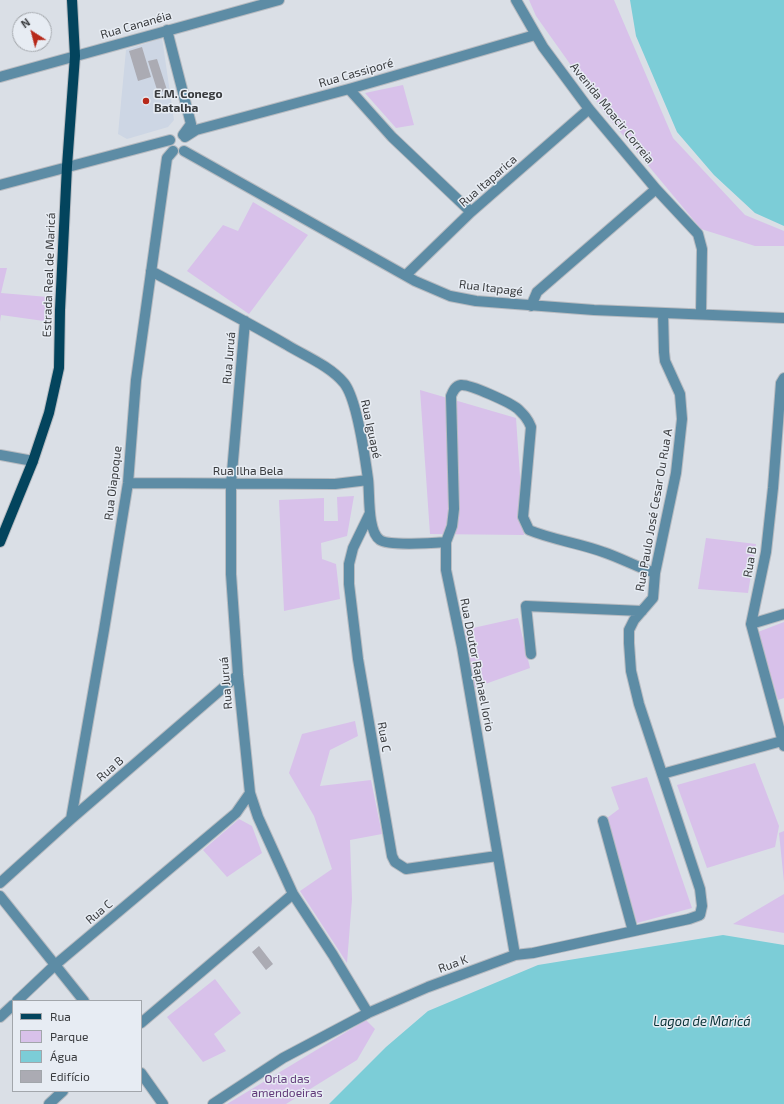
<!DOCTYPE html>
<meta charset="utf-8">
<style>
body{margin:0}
#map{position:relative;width:784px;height:1104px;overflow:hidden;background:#dadfe6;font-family:"Exo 2",sans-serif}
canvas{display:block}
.legend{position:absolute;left:12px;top:1000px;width:130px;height:92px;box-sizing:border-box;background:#e7ecf3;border:1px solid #a2a6ab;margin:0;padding:5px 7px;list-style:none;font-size:12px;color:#3a3c3f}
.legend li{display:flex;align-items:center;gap:8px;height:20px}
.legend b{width:20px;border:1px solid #a2a6ab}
.north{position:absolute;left:12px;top:12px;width:40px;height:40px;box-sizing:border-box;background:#e7ecf3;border:1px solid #a2a6ab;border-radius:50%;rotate:324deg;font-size:11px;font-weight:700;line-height:16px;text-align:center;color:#3a3c3f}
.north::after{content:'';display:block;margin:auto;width:14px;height:18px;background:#b7291a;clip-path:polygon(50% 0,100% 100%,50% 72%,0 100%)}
</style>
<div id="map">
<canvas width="784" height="1104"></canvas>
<ul class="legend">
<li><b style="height:5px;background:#03445d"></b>Rua</li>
<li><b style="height:11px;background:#d8c1ea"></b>Parque</li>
<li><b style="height:11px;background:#7ccdd7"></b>Água</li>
<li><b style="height:11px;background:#ababb3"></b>Edifício</li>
</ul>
<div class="north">N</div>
</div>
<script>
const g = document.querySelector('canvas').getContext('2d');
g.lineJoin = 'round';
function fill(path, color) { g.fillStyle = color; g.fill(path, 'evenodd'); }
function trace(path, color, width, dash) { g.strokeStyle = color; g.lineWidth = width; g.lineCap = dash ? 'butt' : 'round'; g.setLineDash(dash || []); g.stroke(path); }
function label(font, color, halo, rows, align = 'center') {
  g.font = font + ' "Exo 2",sans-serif'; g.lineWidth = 3; g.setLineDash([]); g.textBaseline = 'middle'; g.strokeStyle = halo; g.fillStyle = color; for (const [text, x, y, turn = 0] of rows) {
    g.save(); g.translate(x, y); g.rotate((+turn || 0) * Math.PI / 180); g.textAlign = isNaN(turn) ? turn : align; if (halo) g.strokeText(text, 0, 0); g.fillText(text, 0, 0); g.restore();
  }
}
const built = new Path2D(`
 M 162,38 L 174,120 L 168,127 L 127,139 L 118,134 L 126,50 Z`);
const green = new Path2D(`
 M 529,0 L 614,0 L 673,138 L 745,215 L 784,231 L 784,246 L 755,246 L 701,229 L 607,116 L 536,16 Z
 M 403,85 L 414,125 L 396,128 L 365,93 Z
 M 253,202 L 308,235 L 249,314 L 187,271 L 223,225 L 238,231 Z
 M 0,268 L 7,268 L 1,293 L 48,297 L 51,322 L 1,315 L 0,322 Z
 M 420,390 L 516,418 L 524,535 L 430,534 Z
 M 354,496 L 347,536 L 321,543 L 322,559 L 336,564 L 340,599 L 284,611 L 279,500 L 324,498 L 324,521 L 338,521 L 337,497 Z
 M 706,538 L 756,544 L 748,593 L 698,589 Z
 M 518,618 L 530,668 L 474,688 L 464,630 Z
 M 784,622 L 784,698 L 778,700 L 758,632 Z
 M 355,721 L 358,736 L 330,750 L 320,786 L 371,780 L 382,834 L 350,840 L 352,899 L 347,963 L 300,891 L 332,869 L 314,816 L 289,773 L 302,734 Z
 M 755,763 L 779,826 L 775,847 L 707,868 L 677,785 Z
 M 647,777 L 692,908 L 637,923 L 607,818 L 619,809 L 611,787 Z
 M 239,819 L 252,826 L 262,853 L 227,877 L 203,850 Z
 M 784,831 L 784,882 L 779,833 Z
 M 784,894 L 784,933 L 733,924 Z
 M 215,979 L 241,1013 L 214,1034 L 226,1051 L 203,1062 L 167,1017 Z
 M 366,1020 L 375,1029 L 357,1060 L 286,1104 L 227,1104 Z`);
const water = new Path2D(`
 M 630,0 L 784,0 L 784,226 L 755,213 L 714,175 L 677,132 L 636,36 Z
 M 723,935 L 784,945 L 784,1104 L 329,1104 L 386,1047 L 428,1011 L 538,965 Z`);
const building = new Path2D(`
 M 142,47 L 151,77 L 138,81 L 129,51 Z
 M 157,59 L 167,90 L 158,93 L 148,61 Z
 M 259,946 L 273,964 L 266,970 L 252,952 Z`);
const minor = new Path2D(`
 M 516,0 L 543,47 L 589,109 L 656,189 L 698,234 L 702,249 L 701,314
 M 167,30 L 191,124 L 183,135
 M 0,77 L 279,0
 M 349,89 L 392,137 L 471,212
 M 185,137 L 196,130 L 349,89 L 535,35
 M 184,151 L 415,281 L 450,296 L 476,301 L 594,310 L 784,318
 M 0,185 L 170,140
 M 151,271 C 196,295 242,319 287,345 C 305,356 330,366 344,383 C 357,399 365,457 368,479 C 370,494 367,531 380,540 C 389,546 433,543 446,542
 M 406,275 L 471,212 L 589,109
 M 531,306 L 537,292 L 656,189
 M 245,321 L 231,484 L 231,574 L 238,675 L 250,793 L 258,817 L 293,894 L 333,955 L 368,1013
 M 784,378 L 781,383 L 773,488 L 766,552 L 751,624 L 784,746
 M 0,455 L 33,461
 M 128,483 L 335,484 L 368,480
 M 370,513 L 353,548 L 349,564 L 349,584 L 358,659 L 392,856 L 395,862 L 406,869 L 497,856
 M 751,624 L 784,614
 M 531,654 L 526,606 L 642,611
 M 662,774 L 782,741
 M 71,819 L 104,630 L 128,483 L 136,380 L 167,158 L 173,151
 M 603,821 L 633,931
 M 0,883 L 71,819 L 238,675
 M 0,896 L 84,1001
 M 515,955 L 462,647 L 446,570 L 446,542 L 452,526 L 454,509 L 451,396 C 453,391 455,386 461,385 C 470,384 511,403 518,409 C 524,415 528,419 531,427 L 523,517 L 529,530 C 553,540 579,543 603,552 C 621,558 637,567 655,573
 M 17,1001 L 55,965 L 236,813 L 250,793
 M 0,1017 L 13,1005
 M 141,1023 L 293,894
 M 141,1073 L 163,1104
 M 49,1104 L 63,1091
 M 213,1104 L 283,1058 L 368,1013 L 428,987 L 515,955 L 533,953 L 689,919 L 700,915 L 702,906 L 700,889 L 639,704 L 631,671 L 629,643 L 629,630 L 634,620 L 653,598 L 655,573 L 676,473 L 682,419 L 680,394 L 665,361 L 664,352 L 663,313`);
const major = new Path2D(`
 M 0,542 L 33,461 L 49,413 L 59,368 L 60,310 L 67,166 L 75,56 L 72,0`);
const markers = [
 [146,101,4,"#b7291a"]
];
const streetNames = [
 ["Rua Cananéia",136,25,-16],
 ["Rua Cassiporé",356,73,-16],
 ["Avenida Moacir Correia",612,113,51],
 ["Rua Itaparica",488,181,-41],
 ["Estrada Real de Maricá",49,275,-88],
 ["Rua Itapagé",491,288,7],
 ["Rua Juruá",229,358,-85],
 ["Rua Iguapé",371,429,78],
 ["Rua Ilha Bela",248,471],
 ["Rua Oiapoque",113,483,-83],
 ["Rua Paulo José Cesar Ou Rua A",654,510,-80],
 ["Rua B",750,562,-80],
 ["Rua Doutor Raphael Iorio",477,665,79],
 ["Rua Juruá",226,683,-95],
 ["Rua C",384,737,80],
 ["Rua B",110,769,-41],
 ["Rua C",99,912,-40],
 ["Rua K",453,964,-20]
];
const poiNames = [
 ["E.M. Conego",154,94],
 ["Batalha",154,108]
];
const parkNames = [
 ["Orla das",287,1079],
 ["amendoeiras",287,1093]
];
const waterNames = [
 ["Lagoa de Maricá",702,1022]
];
fill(built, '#cdd6e4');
fill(green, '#d8c1ea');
fill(water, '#7ccdd7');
fill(building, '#ababb3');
trace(minor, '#b7bbc1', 12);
trace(major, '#b7bbc1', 12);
trace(minor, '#5d8ca5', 10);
trace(major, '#03445d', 10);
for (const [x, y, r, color] of markers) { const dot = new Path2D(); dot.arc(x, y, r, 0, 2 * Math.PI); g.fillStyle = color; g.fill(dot); trace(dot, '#e7ecf3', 1.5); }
label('12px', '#3a3c3f', '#e7ecf3', streetNames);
label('bold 12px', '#3a3c3f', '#e7ecf3', poiNames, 'left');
label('12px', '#613a7a', '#e7ecf3', parkNames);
label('italic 13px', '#083136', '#e7ecf3', waterNames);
</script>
